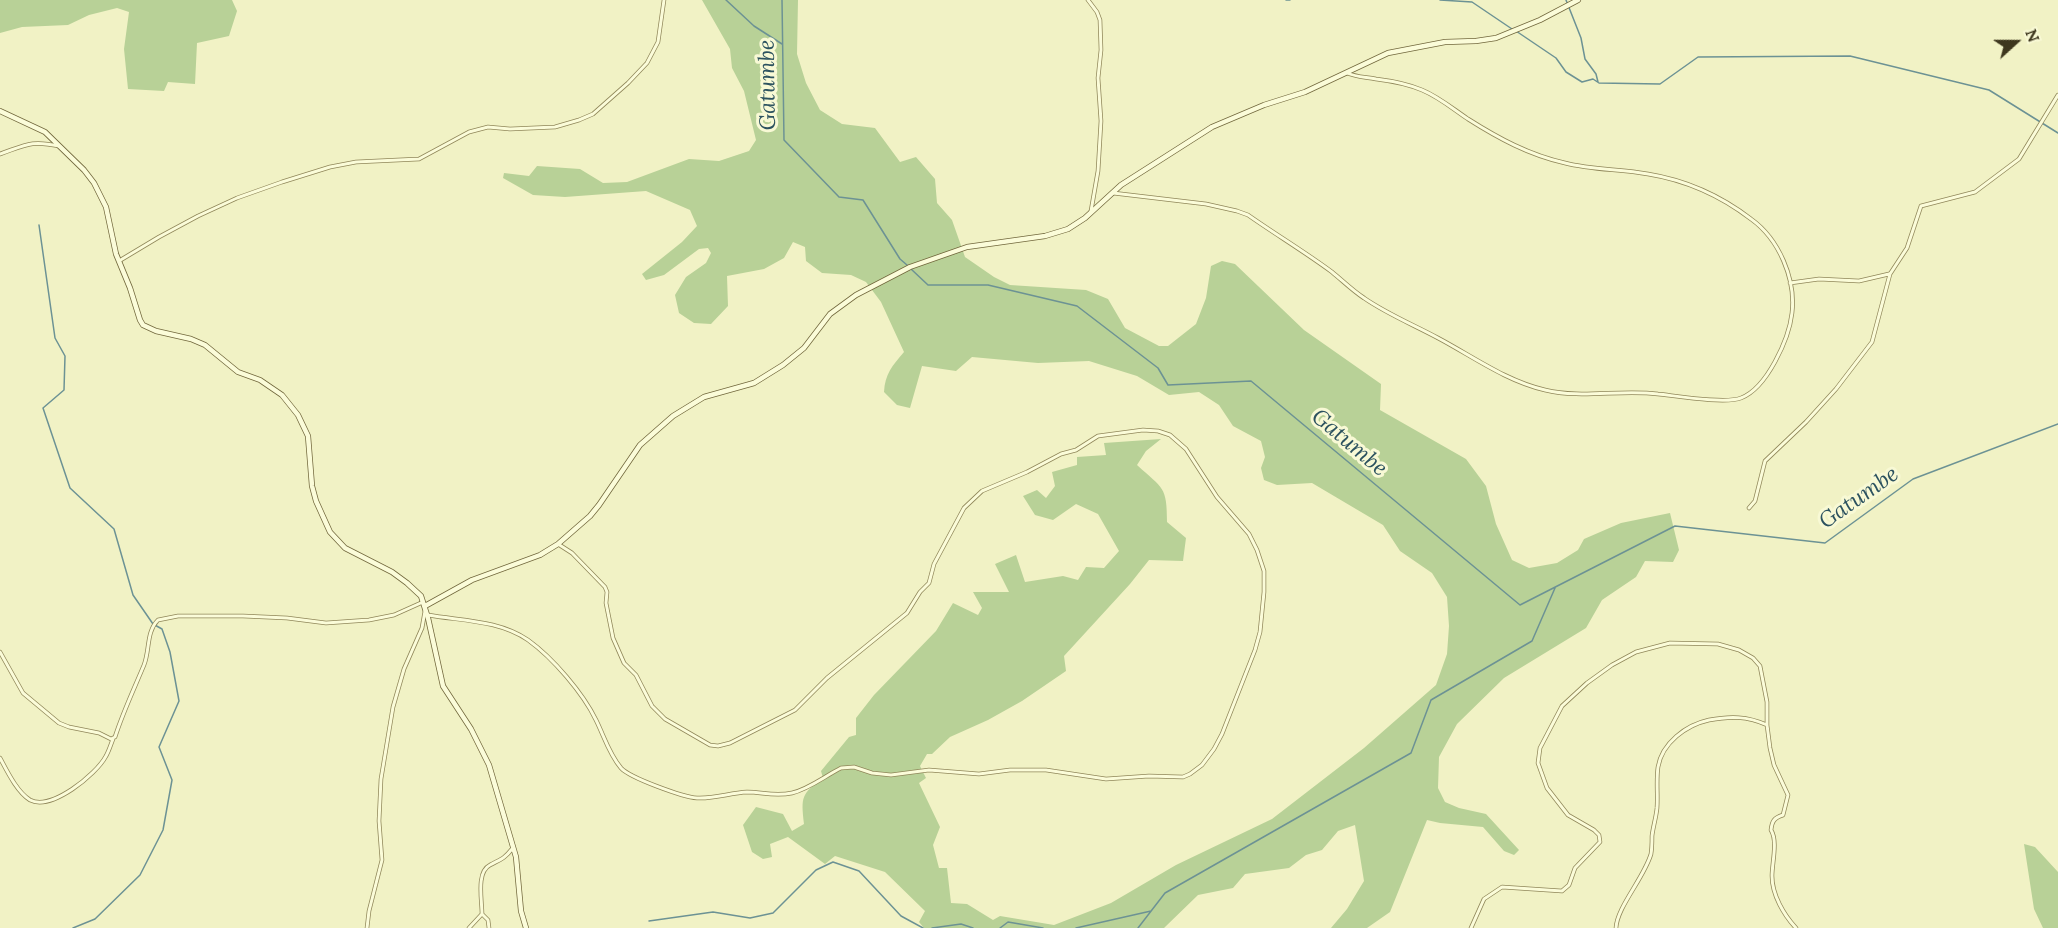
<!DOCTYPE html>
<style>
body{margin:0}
#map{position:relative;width:2058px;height:928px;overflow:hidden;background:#f1f2c5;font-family:Lora,serif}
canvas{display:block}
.north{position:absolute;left:1986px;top:12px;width:60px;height:60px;-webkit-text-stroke:4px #f8f9d5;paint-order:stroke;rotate:69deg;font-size:16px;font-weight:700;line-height:24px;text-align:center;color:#3e371e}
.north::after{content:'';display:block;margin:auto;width:21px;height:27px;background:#3e371e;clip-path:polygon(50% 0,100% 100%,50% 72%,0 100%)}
</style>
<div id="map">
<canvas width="2058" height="928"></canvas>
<div class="north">N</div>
</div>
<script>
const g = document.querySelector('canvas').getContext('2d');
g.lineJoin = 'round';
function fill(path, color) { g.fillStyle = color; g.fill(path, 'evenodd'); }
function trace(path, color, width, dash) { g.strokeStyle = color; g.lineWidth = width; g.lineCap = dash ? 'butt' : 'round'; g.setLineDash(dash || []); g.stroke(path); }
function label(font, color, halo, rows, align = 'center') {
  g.font = font + ' Lora,serif'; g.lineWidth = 6; g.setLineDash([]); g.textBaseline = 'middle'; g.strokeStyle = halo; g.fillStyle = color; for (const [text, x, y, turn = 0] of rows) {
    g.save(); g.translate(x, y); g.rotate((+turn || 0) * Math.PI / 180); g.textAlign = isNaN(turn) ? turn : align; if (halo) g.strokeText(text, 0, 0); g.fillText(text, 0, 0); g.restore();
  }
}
const green = new Path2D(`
 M 0,0 L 232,0 L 237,11 L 229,36 L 197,43 L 195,84 L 168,82 L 164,91 L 128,89 L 124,49 L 129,12 L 117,8 L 89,15 L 68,25 L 22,27 L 0,33 Z
 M 702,0 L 798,0 L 797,54 L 806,83 L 820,110 L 842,124 L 875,128 L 900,162 L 916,157 L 935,179 L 937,203 L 952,220 L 965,257 L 994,277 L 1010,285 L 1086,290 L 1108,299 L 1125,328 L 1159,346 L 1168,346 L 1196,324 L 1206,298 L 1211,266 L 1222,261 L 1235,264 L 1304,330 L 1381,384 L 1380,410 L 1466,459 L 1486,486 L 1496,524 L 1512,560 L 1529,568 L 1557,563 L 1578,550 L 1584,539 L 1621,523 L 1670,513 L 1679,550 L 1673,562 L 1645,561 L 1636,577 L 1602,600 L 1586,628 L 1504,678 L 1457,724 L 1439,757 L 1438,788 L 1445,802 L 1459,808 L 1486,814 L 1519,850 L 1514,855 L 1504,851 L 1483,827 L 1440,823 L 1427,820 L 1390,912 L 1367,928 L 1331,928 L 1347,909 L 1364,881 L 1355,825 L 1338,831 L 1322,850 L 1306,855 L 1289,868 L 1245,874 L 1233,888 L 1198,895 L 1164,928 L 924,928 L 919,922 L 925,911 L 885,872 L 835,856 L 825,864 L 788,837 L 770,844 L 772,857 L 763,859 L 752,852 L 743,825 L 756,807 L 783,814 L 792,831 L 804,824 C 801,797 801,794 823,778 L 821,771 L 849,737 L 856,735 L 856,718 L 874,695 L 936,631 L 953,603 L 978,615 L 982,608 L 973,592 L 1009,592 L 995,564 L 1016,555 L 1025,582 L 1063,576 L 1078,580 L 1086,567 L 1104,568 L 1119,551 L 1098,514 L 1076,504 L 1053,520 L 1035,515 L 1023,496 L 1037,490 L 1046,498 L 1055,486 L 1052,472 L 1077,465 L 1077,457 L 1106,455 L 1104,443 L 1161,439 L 1146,451 L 1137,465 C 1163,489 1167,486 1167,522 L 1186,538 L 1183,561 L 1149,560 L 1130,584 L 1064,656 L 1066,671 L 1022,701 L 988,720 L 950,737 L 932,754 L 927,754 L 920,766 L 926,778 L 919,783 L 940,827 L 933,845 L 939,868 L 947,868 L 951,903 L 967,904 L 993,920 L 1000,916 L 1054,925 L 1111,903 L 1176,865 L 1272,819 L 1364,748 L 1436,685 L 1447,654 L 1449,626 L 1447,597 L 1432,573 L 1400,551 L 1383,525 L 1312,483 L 1277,485 L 1264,480 L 1261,468 L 1265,457 L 1261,441 L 1233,426 L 1219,405 L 1199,392 L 1169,395 L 1137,376 L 1089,361 L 1038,363 L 972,357 L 956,371 L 922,366 L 910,408 L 897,405 L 884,392 C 885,374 892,366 904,352 L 881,302 L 866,282 L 851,275 L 822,273 L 806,261 L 805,247 L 793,242 L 784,258 L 764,269 L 727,276 L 728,306 L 711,324 L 694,323 L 679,313 L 675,295 L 686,277 L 706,263 L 711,253 L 708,248 L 699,249 L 664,275 L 646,280 L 642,274 L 682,242 L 697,226 L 690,210 L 646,191 L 565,197 L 533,195 L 503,178 L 504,173 L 529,176 L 537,166 L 580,169 L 603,183 L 627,182 L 689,159 L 719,161 L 749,151 L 756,140 L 744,91 L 732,68 L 730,49 Z
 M 2024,844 L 2035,847 L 2058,872 L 2058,928 L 2043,928 L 2034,909 Z`);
const stream = new Path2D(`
 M 726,0 L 754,26 L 782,44
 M 782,0 L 784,140 L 839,197 L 863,200 L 900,259 L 907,265
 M 1286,0 L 1290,0
 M 1440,0 L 1472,2 L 1512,29
 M 1566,0 L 1581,38 L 1585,59 L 1596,74 L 1598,82
 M 1516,31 L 1556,58 L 1566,72 L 1582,82 L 1593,79 L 1599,83 L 1660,84 L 1698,57 L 1850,56 L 1989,90 L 2058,133
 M 39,225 L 55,338 L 65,356 L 64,390 L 43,408 L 70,488 L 114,529 L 133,595 L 153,624 L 162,629 L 170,652 L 179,701 L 159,747 L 172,780 L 163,830 L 140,875 L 95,919 L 73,928
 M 911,269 L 928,285 L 988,285 L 1077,306 L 1158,368 L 1168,385 L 1251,381 L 1520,605 L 1675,526 L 1825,543 L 1913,479 L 2058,424
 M 649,921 L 713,912 L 750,918 L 773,913 L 816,870 L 833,862 L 859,871 L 901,916 L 923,928
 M 932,928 L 961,924 L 973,928
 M 1000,928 L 1008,922 L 1043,928
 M 1076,928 L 1151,911
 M 1138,928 L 1165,893 L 1411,753 L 1431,700 L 1532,641 L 1555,588`);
const minor = new Path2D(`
 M 1088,0 L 1097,12 L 1100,20 L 1101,50 L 1098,78 L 1101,121 L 1098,171 L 1091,211
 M 0,154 C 26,145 31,140 59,146
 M 1113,193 L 1206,204 L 1237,211 L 1248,215 C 1275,234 1305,252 1332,272 C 1343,281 1353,291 1364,298 C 1387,314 1414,325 1438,338 C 1472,356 1506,381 1545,390 C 1581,399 1621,389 1658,394 C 1677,396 1725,404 1741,398 C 1767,388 1789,339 1792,313 C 1796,279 1779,239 1751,219 C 1721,196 1685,180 1648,174 C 1620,169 1592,170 1565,163 C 1529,155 1498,138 1468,119 C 1453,109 1439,97 1422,90 C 1408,84 1392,81 1376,79 C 1366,77 1356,77 1347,73
 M 119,261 L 159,237 L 198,216 L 237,198 L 282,182 L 330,167 L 356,162 L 419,159 L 469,132 L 488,127 L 510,129 L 555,127 L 579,120 L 593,114 L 628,83 L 647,63 L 658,42 L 664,0
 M 1790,283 L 1819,279 L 1859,281 L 1889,274
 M 1749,508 L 1755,501 L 1765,461 L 1806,422 L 1836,389 L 1872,342 L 1890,274 L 1907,248 L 1921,206 L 1975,192 L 2019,159 L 2058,95
 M 428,615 C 462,621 499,620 528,640 C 553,658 583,693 596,720 C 604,736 609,754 621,768 C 630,778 683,797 697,798 C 714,799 730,793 747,792 C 763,792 774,797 792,793 C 809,789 825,776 841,768 L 854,767 L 872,773 L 891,775 L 929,770 L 979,774 L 1010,770 L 1046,770 L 1106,779 L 1149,776 L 1183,777 L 1190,774 L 1202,765 L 1214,749 L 1222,734 L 1255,650 L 1260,632 L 1264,592 L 1264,571 L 1257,550 L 1249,534 L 1217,497 L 1186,449 L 1170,435 L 1158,431 L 1143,430 L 1098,436 L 1076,450 L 1061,454 L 1027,472 L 982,491 L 964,508 L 934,564 L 929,583 L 920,592 L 907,613 L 827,678 L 795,710 L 730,743 L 718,746 L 710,745 L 665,719 L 652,706 L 636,675 L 624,663 L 613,638 L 606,603 L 607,592 L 605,587 L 572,553 L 558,544
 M 0,652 L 23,693 L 59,723 L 69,727 L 99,733 L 111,739 L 115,737 C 123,712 134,689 144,665 C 150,650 146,632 158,620 L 178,616 L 243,616 L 287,618 L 326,623 L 369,620 L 394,615 L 423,602
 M 0,758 C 7,771 17,792 30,800 C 51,811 96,775 106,756 C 109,751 111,744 113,739
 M 482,914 L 488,920 L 489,928
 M 367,928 L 369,911 L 382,860 L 379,821 L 381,779 L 393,707 L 404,669 L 422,628 L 425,611
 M 469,928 L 482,914 C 482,900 476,872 490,865 C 501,859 504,859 512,849
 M 1471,928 L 1484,899 L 1502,887 L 1562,891 L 1569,885 L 1575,868 L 1600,842 L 1599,835 L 1594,830 L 1568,815 L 1547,788 L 1538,763 L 1540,748 L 1562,706 L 1587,683 L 1612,665 L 1636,652 L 1670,643 L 1718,644 L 1739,650 L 1753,658 L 1760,666 L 1767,702 L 1767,725 L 1770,748 L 1774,765 L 1788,795 L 1783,815 C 1774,818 1772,821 1771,830 C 1778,841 1772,863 1772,876 C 1772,895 1784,915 1796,928
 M 1616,928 C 1617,907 1644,878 1651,854 C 1652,848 1652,842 1652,836 C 1653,827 1656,818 1657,808 C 1658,795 1656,781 1658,767 C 1662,743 1686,725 1709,720 C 1730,716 1747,716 1767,725`);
const secondary = new Path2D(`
 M 0,111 L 45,132 L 84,170 L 94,183 L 106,207 L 116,254 L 130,288 L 140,320 L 143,325 L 156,331 L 191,339 L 205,345 L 238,372 L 260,380 L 282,395 L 298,415 L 308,436 L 312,486 L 316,501 L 330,532 L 345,548 L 392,572 L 407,583 L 421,596 L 428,618 L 443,686 L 471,729 L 489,765 L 516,857 L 521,911 L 526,928
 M 425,606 L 472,580 L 540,555 L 558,544 L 590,516 L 599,505 L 640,445 L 673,416 L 704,397 L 754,383 L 783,365 L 804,348 L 830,314 L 856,295 L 910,267 L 967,247 L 1045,236 L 1068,229 L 1085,218 L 1121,185 L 1212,127 L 1264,105 L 1305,92 L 1388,53 L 1445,42 L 1476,41 L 1496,38 L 1540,20 L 1578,0`);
const waterNames = [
 ["Gatumbe",768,85,-91],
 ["Gatumbe",1349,443,40],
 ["Gatumbe",1859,498,-35]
];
fill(green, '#b8d197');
trace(stream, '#6c9294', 1.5);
trace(minor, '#8f8659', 4.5);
trace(secondary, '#71673c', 6);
trace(minor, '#fbfcd9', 3);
trace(secondary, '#fbfcd9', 4.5);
label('italic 22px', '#2c525f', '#f8f9d5', waterNames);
</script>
